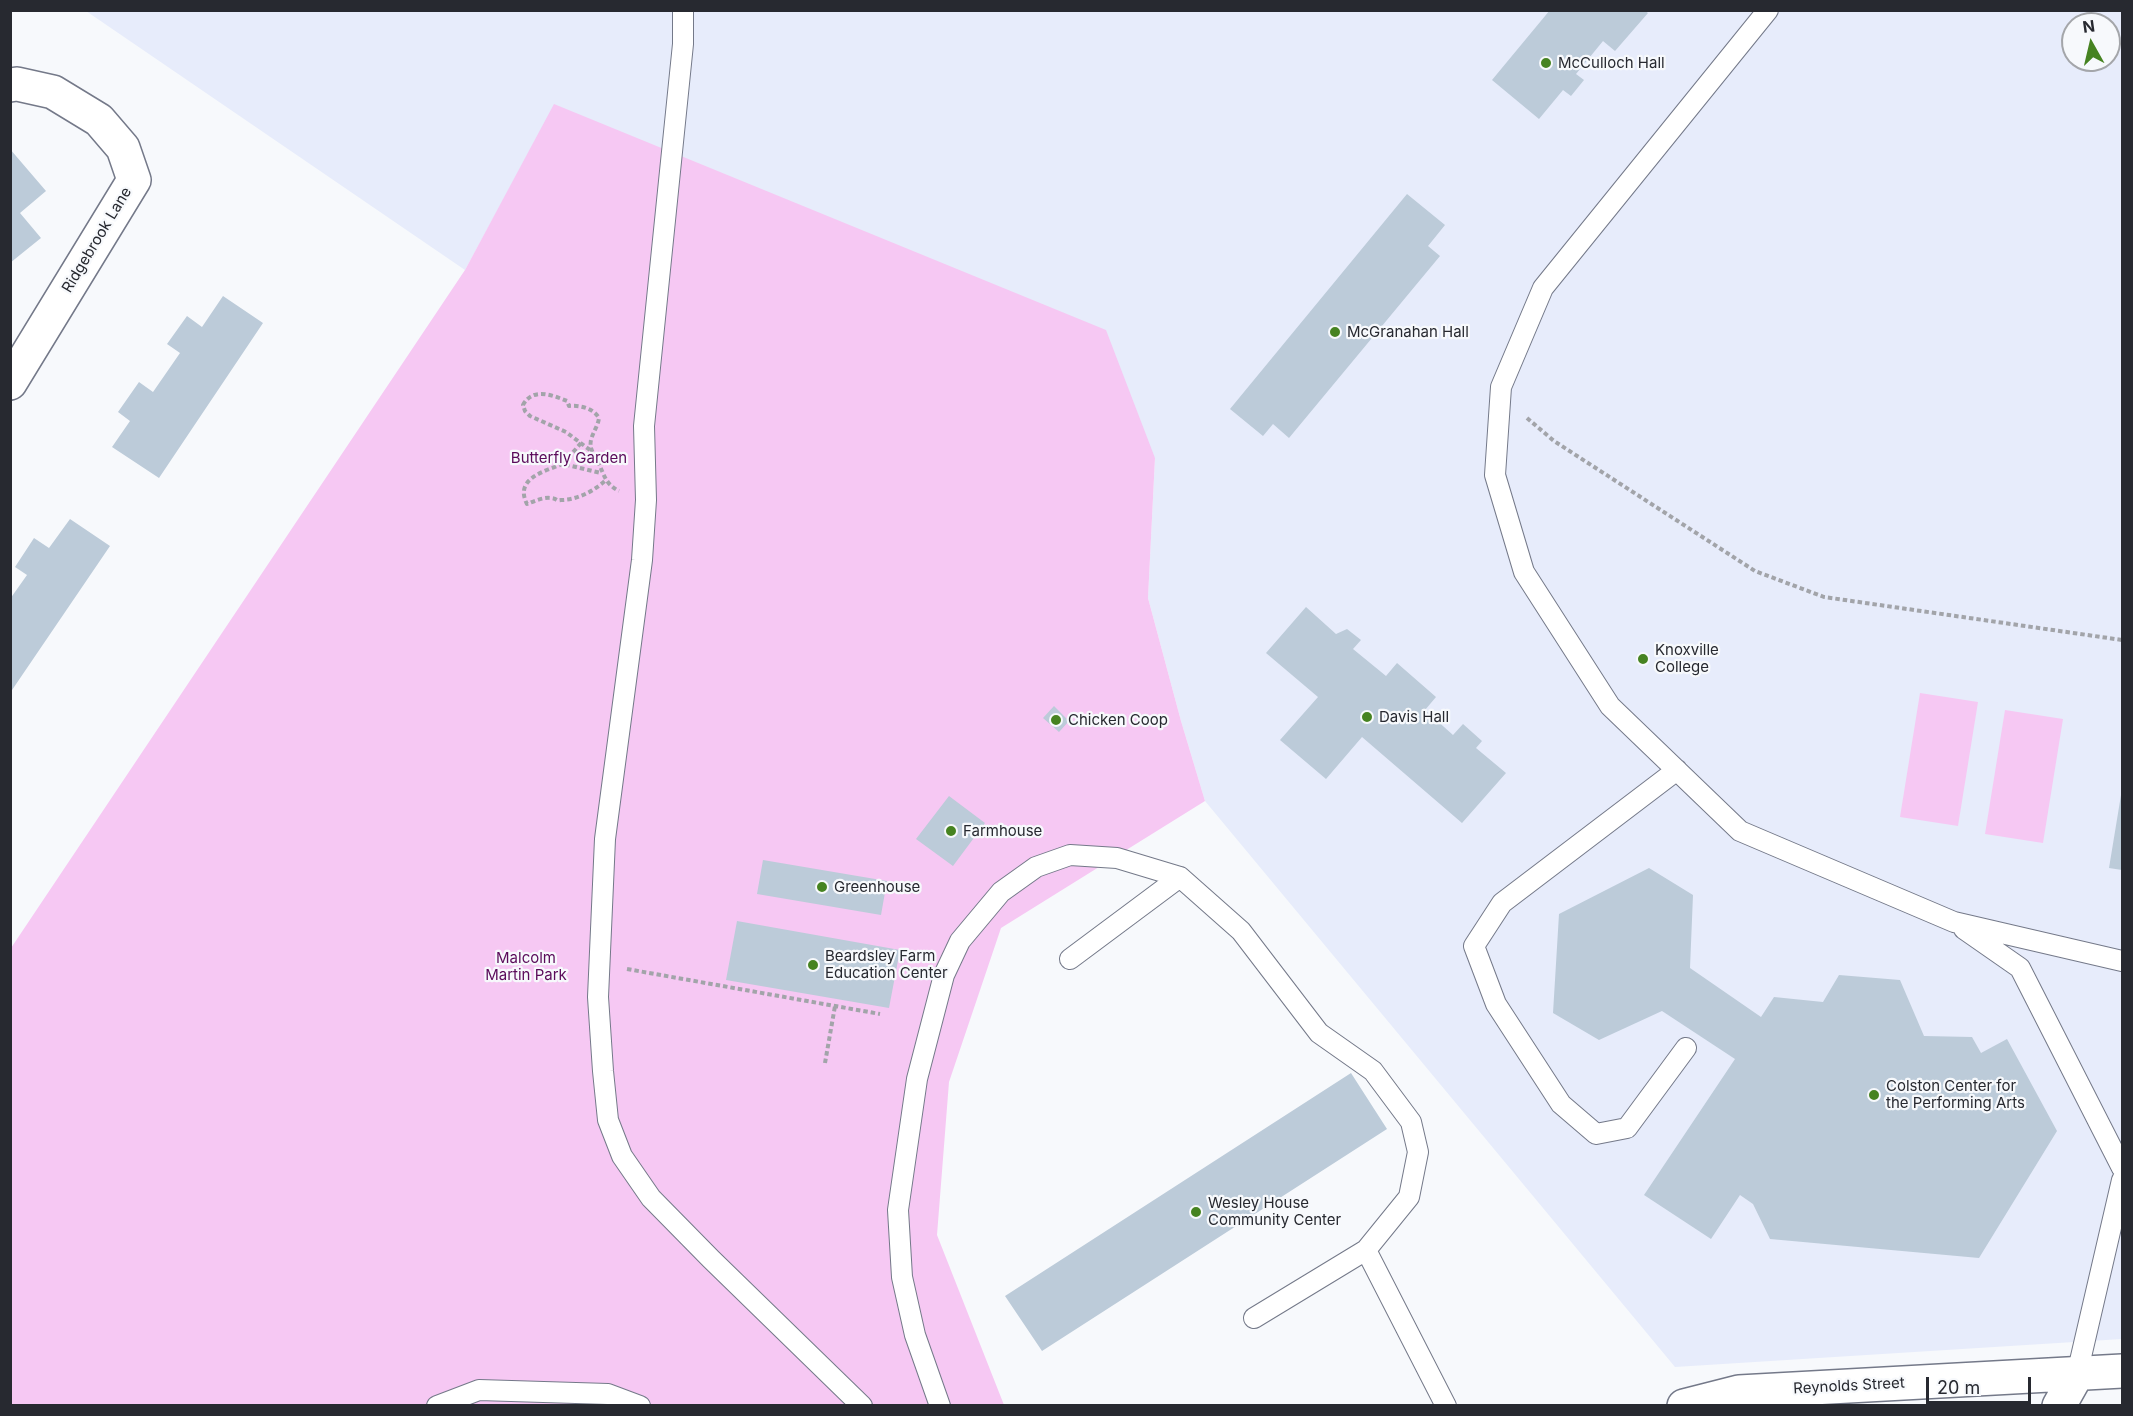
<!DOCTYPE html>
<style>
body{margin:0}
#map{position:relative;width:2133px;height:1416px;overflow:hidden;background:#f7f9fc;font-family:Inter,sans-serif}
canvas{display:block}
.frame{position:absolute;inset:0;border:12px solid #272930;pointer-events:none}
.north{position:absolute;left:2061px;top:12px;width:60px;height:60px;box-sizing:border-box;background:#f7f9fc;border:2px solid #a4a6aa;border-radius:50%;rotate:352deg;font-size:16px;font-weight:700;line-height:24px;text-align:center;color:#272930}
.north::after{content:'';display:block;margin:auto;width:21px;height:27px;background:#468321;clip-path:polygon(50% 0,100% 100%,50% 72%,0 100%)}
.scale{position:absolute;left:1926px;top:1377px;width:105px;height:27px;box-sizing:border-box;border:3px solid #272930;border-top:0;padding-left:8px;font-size:18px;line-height:21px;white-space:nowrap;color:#272930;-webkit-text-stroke:4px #f7f9fc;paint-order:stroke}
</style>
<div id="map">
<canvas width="2133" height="1416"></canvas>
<div class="frame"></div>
<div class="north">N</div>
<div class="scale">20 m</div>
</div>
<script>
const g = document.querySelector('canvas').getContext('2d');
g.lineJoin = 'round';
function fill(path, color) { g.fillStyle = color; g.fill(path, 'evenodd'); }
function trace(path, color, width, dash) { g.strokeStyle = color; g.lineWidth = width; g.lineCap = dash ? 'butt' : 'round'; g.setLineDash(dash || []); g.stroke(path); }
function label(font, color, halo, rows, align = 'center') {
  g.font = font + ' Inter,sans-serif'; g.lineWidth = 4.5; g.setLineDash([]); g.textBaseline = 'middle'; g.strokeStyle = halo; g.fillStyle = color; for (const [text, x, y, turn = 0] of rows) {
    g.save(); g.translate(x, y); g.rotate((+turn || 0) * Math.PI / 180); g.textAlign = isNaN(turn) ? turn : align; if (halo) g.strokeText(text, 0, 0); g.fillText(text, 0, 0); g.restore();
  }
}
const built = new Path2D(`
 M 86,11 L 2122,11 L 2122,1339 L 1675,1367 L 1205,801 L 1181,721 L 1148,598 L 1155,458 L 555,105 L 465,270 ZM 2073,24 L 2109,24 L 2109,60 L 2073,60 Z`);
const green = new Path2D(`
 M 554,104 L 1106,330 L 1155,458 L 1148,598 L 1181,721 L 1205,801 L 1001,928 L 949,1082 L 937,1235 L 1004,1405 L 11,1406 L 11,948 L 465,270 Z
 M 1920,693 L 1978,702 L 1958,826 L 1900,817 Z
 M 2005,710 L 2063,719 L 2043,843 L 1985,834 Z`);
const building = new Path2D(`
 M 1550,10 L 1644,10 L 1648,13 L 1615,51 L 1603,41 L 1576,74 L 1584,80 L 1571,96 L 1563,90 L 1539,119 L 1492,80 Z
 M 10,149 L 46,191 L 20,213 L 41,238 L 10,263 Z
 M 1407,194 L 1445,225 L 1428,246 L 1440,256 L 1289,438 L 1273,424 L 1263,436 L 1230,409 Z
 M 223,296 L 263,323 L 159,478 L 112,447 L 130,421 L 118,412 L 139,382 L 153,392 L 180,353 L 167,344 L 187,316 L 202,327 Z
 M 70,519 L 110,546 L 10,693 L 10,599 L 27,575 L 15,567 L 34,538 L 49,548 Z
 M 1306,607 L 1336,634 L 1347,629 L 1361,640 L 1353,649 L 1386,676 L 1397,663 L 1436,697 L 1425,710 L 1453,735 L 1463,724 L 1482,741 L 1476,748 L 1506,773 L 1462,823 L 1362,737 L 1326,779 L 1280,740 L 1318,697 L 1266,653 Z
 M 1054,706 L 1069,721 L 1059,732 L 1043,718 Z
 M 2121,795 L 2122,795 L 2122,870 L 2109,868 Z
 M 949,796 L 985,823 L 953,866 L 916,839 Z
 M 763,860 L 887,881 L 881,915 L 757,894 Z
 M 1649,868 L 1693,895 L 1690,968 L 1761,1017 L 1774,997 L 1823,1002 L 1839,975 L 1900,980 L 1924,1036 L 1972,1037 L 1981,1053 L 2007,1039 L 2057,1131 L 1979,1258 L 1770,1239 L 1753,1204 L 1740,1195 L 1711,1239 L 1644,1195 L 1735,1059 L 1662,1011 L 1599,1040 L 1553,1013 L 1559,914 Z
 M 737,921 L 900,950 L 889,1008 L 726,980 Z
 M 1351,1073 L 1387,1129 L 1042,1351 L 1005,1296 Z`);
const path = new Path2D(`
 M 1527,418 L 1554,441 L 1755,571 L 1824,597 L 2122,640
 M 581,443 L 563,464 L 601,473
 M 590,450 L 566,432 L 530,416 L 525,411 L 523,405 C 533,387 552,395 567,401 L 569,406 C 580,405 593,408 599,418 C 598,426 593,432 591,440 C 589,449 594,454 598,462 C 604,474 605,484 619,491
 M 563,464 C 544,471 514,479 527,504 C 535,501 543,497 551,498 C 559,499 554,501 561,500 C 577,500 594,491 606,480
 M 627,969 L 880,1014
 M 825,1063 L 835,1006`);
const lane = new Path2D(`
 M 683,10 L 683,44 L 644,426 L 646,500 L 642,560 L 605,839 L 598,997 L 603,1071 L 608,1120 L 622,1156 L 651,1198 L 711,1259 L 862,1406
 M 1768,10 L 1543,288 L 1501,387 L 1495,475 L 1524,572 L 1610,706 L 1740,831 L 1954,922 L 2122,961
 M 1677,770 L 1502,903 L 1474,946 L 1496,1004 L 1561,1104 L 1596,1134 L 1627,1128 L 1686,1048
 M 1964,929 L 2020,968 L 2122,1168
 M 1070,959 L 1180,877
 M 1254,1318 L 1366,1250
 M 2077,1374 L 2122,1180
 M 437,1406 L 479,1390 L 608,1394 L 640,1406
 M 940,1406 L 915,1335 L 902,1277 L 898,1210 L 917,1079 L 944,975 L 960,941 L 1001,892 L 1036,867 L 1070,855 L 1117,858 L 1180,877 L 1241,931 L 1319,1033 L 1373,1071 L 1411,1122 L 1418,1152 L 1409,1197 L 1366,1250 L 1446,1406`);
const street = new Path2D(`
 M 10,85 L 17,84 L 53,92 L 99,120 L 123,148 L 134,180 L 10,383
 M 1684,1406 L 1739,1392 L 2122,1371
 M 2059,1406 L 2077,1374`);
const markers = [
 [1546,63,6,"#468321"],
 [1335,332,6,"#468321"],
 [1643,659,6,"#468321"],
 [1367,717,6,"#468321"],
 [1056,720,6,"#468321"],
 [951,831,6,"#468321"],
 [822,887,6,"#468321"],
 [813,965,6,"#468321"],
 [1874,1095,6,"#468321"],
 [1196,1212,6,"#468321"]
];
const poiNames = [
 ["McCulloch Hall",1558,63],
 ["McGranahan Hall",1347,332],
 ["Knoxville",1655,650],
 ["College",1655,667],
 ["Davis Hall",1379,717],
 ["Chicken Coop",1068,720],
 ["Farmhouse",963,831],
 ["Greenhouse",834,887],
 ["Beardsley Farm",825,956],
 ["Education Center",825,973],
 ["Colston Center for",1886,1086],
 ["the Performing Arts",1886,1103],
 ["Wesley House",1208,1203],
 ["Community Center",1208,1220]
];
const streetNames = [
 ["Ridgebrook Lane",97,240,-59],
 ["Reynolds Street",1849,1386,-3]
];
const parkNames = [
 ["Butterfly Garden",569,458],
 ["Malcolm",526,958],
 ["Martin Park",526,975]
];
fill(built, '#e7ecfb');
fill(green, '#f6c8f3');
fill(building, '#bccbd9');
trace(lane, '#747989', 22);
trace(street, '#747989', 36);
trace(path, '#a2a4a9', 4, [4.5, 3]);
trace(lane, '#fff', 20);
trace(street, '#fff', 33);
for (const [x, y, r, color] of markers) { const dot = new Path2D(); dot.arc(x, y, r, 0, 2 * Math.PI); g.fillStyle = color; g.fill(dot); trace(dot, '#f7f9fc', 2); }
label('15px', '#272930', '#f7f9fc', poiNames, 'left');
label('15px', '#272930', '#f7f9fc', streetNames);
label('15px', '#5a0a5a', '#f7f9fc', parkNames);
</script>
